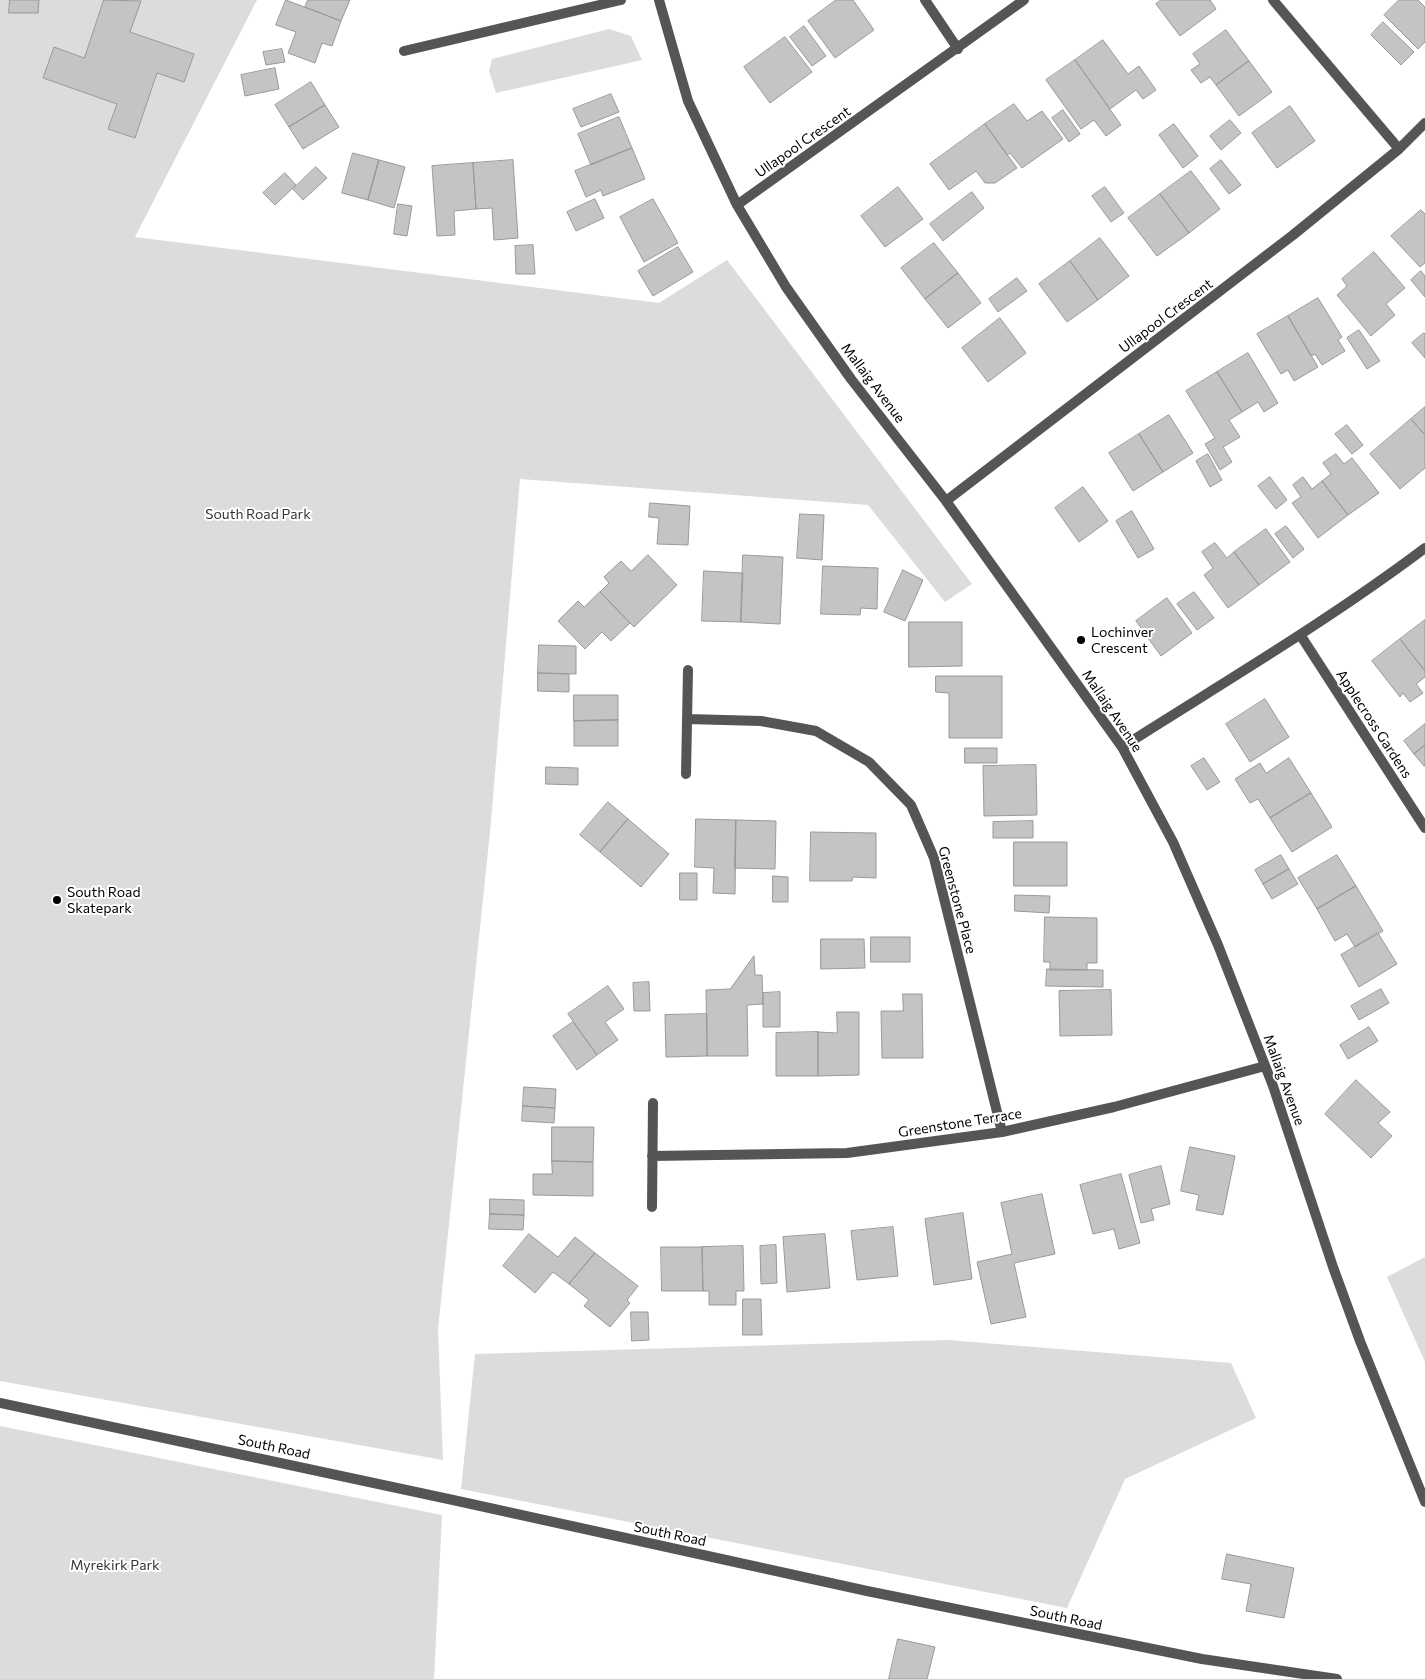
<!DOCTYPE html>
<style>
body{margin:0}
canvas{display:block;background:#fff}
</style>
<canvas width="1425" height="1679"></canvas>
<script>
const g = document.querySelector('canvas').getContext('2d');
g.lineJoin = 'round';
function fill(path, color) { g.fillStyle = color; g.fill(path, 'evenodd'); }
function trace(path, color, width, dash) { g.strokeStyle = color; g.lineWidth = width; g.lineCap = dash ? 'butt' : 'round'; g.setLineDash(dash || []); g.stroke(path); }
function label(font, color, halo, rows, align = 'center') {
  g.font = font + ' Commissioner,sans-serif'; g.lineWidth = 4; g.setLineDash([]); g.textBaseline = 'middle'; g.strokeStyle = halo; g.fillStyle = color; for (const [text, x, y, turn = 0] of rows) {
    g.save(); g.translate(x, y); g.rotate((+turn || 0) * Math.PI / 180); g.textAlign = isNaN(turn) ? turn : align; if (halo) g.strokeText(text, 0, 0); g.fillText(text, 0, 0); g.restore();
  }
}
const green = new Path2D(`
 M 0,0 L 257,0 L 135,237 L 659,303 L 727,260 L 972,584 L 945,602 L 868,505 L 520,479 L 490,832 L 438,1329 L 443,1460 L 0,1381 Z
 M 609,29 L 631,36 L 642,60 L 496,93 L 489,71 L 492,59 Z
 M 1425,1257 L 1425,1362 L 1387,1277 Z
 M 948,1340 L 1231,1363 L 1256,1418 L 1125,1479 L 1067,1608 L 461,1489 L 475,1354 Z
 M 0,1426 L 442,1515 L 434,1679 L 0,1679 Z`);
const building = new Path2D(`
 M 10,0 L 39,0 L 38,13 L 9,13 Z
 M 104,0 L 141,1 L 130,32 L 194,54 L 184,82 L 157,73 L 135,138 L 108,129 L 117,104 L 43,78 L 54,47 L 84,58 Z
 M 286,0 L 341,21 L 332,46 L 322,43 L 315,63 L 288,53 L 296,32 L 276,25 Z
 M 308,0 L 350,0 L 341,21 L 305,7 Z
 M 836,0 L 853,0 L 874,30 L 835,58 L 808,21 Z
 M 1161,0 L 1210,0 L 1216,9 L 1180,36 L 1156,4 Z
 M 1399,0 L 1418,0 L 1425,7 L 1425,42 L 1418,49 L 1384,15 Z
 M 1383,22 L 1414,52 L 1401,65 L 1371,35 Z
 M 804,26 L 826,56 L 812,66 L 790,37 Z
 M 1226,30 L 1249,61 L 1216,85 L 1210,77 L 1201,83 L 1191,70 L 1200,64 L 1193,54 Z
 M 785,37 L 812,72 L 770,103 L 744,67 Z
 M 1103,40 L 1128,74 L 1139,66 L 1156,90 L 1143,99 L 1136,90 L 1110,109 L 1075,60 Z
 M 282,49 L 285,62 L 266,65 L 263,52 Z
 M 1075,60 L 1121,125 L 1106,136 L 1094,120 L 1081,129 L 1046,80 Z
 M 1249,61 L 1272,92 L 1239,116 L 1216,85 Z
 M 275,68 L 279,89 L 245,96 L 241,75 Z
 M 311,82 L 325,105 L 289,127 L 275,105 Z
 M 611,94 L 619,112 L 581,127 L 573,109 Z
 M 1014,104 L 1027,121 L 1042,111 L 1063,139 L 1022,168 L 1010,153 L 1007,155 L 985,124 Z
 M 325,105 L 339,127 L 303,149 L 289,127 Z
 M 1290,106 L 1315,141 L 1277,168 L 1252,133 Z
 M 1063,110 L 1080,134 L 1069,142 L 1052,118 Z
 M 619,117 L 632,148 L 591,165 L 578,134 Z
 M 1230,120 L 1241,133 L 1221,150 L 1210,136 Z
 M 985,124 L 1017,168 L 995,183 L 985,183 L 976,171 L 949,190 L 930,164 Z
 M 1174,124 L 1198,156 L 1183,168 L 1159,135 Z
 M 632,148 L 645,179 L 603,196 L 601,190 L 586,197 L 575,171 Z
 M 353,153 L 379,160 L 368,200 L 342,193 Z
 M 379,160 L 405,167 L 394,208 L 368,200 Z
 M 513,160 L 518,238 L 494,240 L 492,208 L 476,209 L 473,163 Z
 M 1221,160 L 1241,185 L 1229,194 L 1210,169 Z
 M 473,163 L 476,209 L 454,211 L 455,235 L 437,236 L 432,166 Z
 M 316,167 L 327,178 L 303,200 L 293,189 Z
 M 1191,171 L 1220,209 L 1189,233 L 1160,194 Z
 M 285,173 L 296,185 L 275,205 L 263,193 Z
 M 898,187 L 923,219 L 885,247 L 861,216 Z
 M 1105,187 L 1124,213 L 1111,222 L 1092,196 Z
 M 972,192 L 984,208 L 943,241 L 930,224 Z
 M 1160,194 L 1189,233 L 1157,256 L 1128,218 Z
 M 595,199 L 604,218 L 576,231 L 567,212 Z
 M 653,199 L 678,243 L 644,262 L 620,217 Z
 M 398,204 L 412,206 L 407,236 L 394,234 Z
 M 1421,210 L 1425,214 L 1425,263 L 1420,267 L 1391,236 Z
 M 1100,238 L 1129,276 L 1098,300 L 1070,261 Z
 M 934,243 L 958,273 L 925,299 L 901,268 Z
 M 533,245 L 535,274 L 516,274 L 515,246 Z
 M 678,247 L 693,272 L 653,296 L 638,271 Z
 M 1374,252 L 1405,288 L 1386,304 L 1395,315 L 1371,336 L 1337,295 L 1347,286 L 1342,279 Z
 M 1070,261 L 1098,300 L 1067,322 L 1039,284 Z
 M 1421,271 L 1425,276 L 1425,297 L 1411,280 Z
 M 958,273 L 981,303 L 948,328 L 925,299 Z
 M 1017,278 L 1027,291 L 998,312 L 989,299 Z
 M 1318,298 L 1342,337 L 1338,340 L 1345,351 L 1322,365 L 1315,354 L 1311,356 L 1288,316 Z
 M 1288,316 L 1318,367 L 1294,381 L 1288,370 L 1281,374 L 1257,334 Z
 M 1000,318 L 1026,353 L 988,382 L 962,348 Z
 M 1359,330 L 1380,361 L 1367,369 L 1347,338 Z
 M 1424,333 L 1425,334 L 1425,358 L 1412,343 Z
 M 1248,353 L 1278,403 L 1264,412 L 1258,402 L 1242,412 L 1217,372 Z
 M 1217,372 L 1242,412 L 1229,420 L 1240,437 L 1223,447 L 1232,462 L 1220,470 L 1205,444 L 1215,438 L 1186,391 Z
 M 1425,407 L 1425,435 L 1411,419 Z
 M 1169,415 L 1193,453 L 1163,472 L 1139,434 Z
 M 1411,419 L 1425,435 L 1425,468 L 1400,489 L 1370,454 Z
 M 1347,425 L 1363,445 L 1352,454 L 1335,434 Z
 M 1139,434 L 1163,472 L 1133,491 L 1109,453 Z
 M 1208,454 L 1222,480 L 1210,487 L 1196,461 Z
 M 1336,454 L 1344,464 L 1352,458 L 1379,493 L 1348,515 L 1322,481 L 1331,474 L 1323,463 Z
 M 1270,477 L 1287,500 L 1276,509 L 1258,486 Z
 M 1303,477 L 1312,489 L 1322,481 L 1348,515 L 1318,538 L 1292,503 L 1301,497 L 1293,485 Z
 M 1083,487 L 1108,521 L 1079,542 L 1055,508 Z
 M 650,503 L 690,506 L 688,545 L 657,544 L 659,518 L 649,517 Z
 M 1132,511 L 1154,549 L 1138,558 L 1116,521 Z
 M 800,514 L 824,515 L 822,560 L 797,558 Z
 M 1286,526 L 1304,549 L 1293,558 L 1275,534 Z
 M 1266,529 L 1290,562 L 1259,585 L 1234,552 Z
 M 1215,543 L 1227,558 L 1234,552 L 1259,585 L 1228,608 L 1204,575 L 1213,568 L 1202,552 Z
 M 648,555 L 677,585 L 634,627 L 600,592 L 609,583 L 604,577 L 621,561 L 631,571 Z
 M 743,555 L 783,557 L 780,624 L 741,622 Z
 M 823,566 L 878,568 L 877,609 L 861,608 L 860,615 L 821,614 Z
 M 903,570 L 923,580 L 905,621 L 884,612 Z
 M 704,571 L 743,573 L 741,622 L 702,621 Z
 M 600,592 L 630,623 L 611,641 L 602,632 L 585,649 L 558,621 L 578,601 L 584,607 Z
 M 1194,592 L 1214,618 L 1197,630 L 1177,604 Z
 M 1167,598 L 1192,633 L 1161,656 L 1136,621 Z
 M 1425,620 L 1425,671 L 1400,639 Z
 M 909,622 L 962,622 L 962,666 L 909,667 Z
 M 1400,639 L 1425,671 L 1425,677 L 1416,684 L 1423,693 L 1410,702 L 1403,693 L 1400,697 L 1372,661 Z
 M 539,645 L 576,646 L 576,674 L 538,673 Z
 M 538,673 L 569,674 L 569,692 L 538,691 Z
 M 936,676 L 1002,676 L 1002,738 L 949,738 L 949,693 L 936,692 Z
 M 574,695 L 618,695 L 618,720 L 574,721 Z
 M 1265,699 L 1289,737 L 1250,762 L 1226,724 Z
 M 618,720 L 618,746 L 574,746 L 574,721 Z
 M 1425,724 L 1425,745 L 1414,754 L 1404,741 Z
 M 1425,745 L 1425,766 L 1424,766 L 1414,754 Z
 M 965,748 L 997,748 L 997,763 L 965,763 Z
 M 1204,758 L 1220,782 L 1207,790 L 1191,766 Z
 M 1289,758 L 1311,793 L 1270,818 L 1258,799 L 1250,803 L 1235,779 L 1260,763 L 1266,773 Z
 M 1036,765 L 1037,815 L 984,816 L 983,766 Z
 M 546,767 L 578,768 L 578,785 L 546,784 Z
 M 1311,793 L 1332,827 L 1292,852 L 1270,818 Z
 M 608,802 L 628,819 L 600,852 L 580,835 Z
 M 628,819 L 669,854 L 641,887 L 600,852 Z
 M 696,819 L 736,820 L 735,894 L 713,893 L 714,868 L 695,867 Z
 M 736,820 L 776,821 L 775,869 L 735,868 Z
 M 1033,821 L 1033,838 L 993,838 L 993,822 Z
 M 811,832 L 876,833 L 876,878 L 853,877 L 852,881 L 810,881 Z
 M 1014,842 L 1067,842 L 1067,886 L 1014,886 Z
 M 1281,855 L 1289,869 L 1263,884 L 1255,870 Z
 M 1337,855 L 1356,886 L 1317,909 L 1298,878 Z
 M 1289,869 L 1298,884 L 1272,899 L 1263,884 Z
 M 680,873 L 697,873 L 697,900 L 680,900 Z
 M 773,876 L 788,877 L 788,902 L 773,902 Z
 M 1356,886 L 1383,931 L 1355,947 L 1347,934 L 1335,941 L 1317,909 Z
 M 1015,895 L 1050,896 L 1049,913 L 1015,911 Z
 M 1045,917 L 1097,918 L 1097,963 L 1087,963 L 1087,970 L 1050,970 L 1050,962 L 1044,962 Z
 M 1378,933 L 1397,964 L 1359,987 L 1341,955 Z
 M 871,937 L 910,937 L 910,962 L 871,962 Z
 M 821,939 L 864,939 L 865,968 L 821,969 Z
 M 754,956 L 755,975 L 762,975 L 763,1004 L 747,1005 L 748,1056 L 707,1056 L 706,990 L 730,989 Z
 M 1047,969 L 1103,970 L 1103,987 L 1046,986 Z
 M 649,982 L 650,1011 L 634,1011 L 633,983 Z
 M 608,986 L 624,1009 L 605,1022 L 618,1040 L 597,1055 L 568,1014 Z
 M 1381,989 L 1389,1003 L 1359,1020 L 1351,1006 Z
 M 1111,990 L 1112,1035 L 1060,1036 L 1059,991 Z
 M 780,992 L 780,1027 L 763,1027 L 763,993 Z
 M 903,994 L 922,994 L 923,1058 L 882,1058 L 881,1011 L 903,1011 Z
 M 837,1012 L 859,1012 L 859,1075 L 818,1076 L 818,1032 L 837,1033 Z
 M 707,1014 L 707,1056 L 666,1057 L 665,1015 Z
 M 573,1022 L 597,1055 L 577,1070 L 553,1036 Z
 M 1369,1027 L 1378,1041 L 1348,1059 L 1340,1045 Z
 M 818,1032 L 818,1076 L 776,1076 L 776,1033 Z
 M 1356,1080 L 1390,1112 L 1378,1123 L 1392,1136 L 1371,1158 L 1325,1114 Z
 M 524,1087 L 556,1089 L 555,1108 L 523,1106 Z
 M 523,1106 L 555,1108 L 554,1123 L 522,1121 Z
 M 552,1127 L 594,1127 L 593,1162 L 552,1161 Z
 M 1190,1147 L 1235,1156 L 1223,1215 L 1196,1210 L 1199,1195 L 1181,1191 Z
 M 552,1161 L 593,1162 L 593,1196 L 533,1195 L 533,1174 L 552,1174 Z
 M 1161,1166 L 1170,1204 L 1151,1209 L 1154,1220 L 1141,1223 L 1129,1175 Z
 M 1121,1174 L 1140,1243 L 1119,1249 L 1114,1229 L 1093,1234 L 1080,1185 Z
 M 1042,1194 L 1055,1254 L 1014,1263 L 1026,1317 L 991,1324 L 977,1262 L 1012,1254 L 1001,1203 Z
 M 490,1199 L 524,1200 L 524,1215 L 490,1214 Z
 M 963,1213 L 972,1279 L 934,1285 L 925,1219 Z
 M 490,1214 L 524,1215 L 523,1230 L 489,1229 Z
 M 893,1227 L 898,1276 L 857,1280 L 851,1231 Z
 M 529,1234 L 558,1257 L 575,1237 L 595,1253 L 569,1284 L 553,1272 L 535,1293 L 503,1266 Z
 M 825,1234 L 830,1288 L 787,1292 L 783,1237 Z
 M 776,1245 L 777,1283 L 761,1284 L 760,1246 Z
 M 743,1246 L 744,1291 L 736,1291 L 736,1305 L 709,1305 L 709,1291 L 703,1291 L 702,1247 Z
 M 661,1247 L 702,1247 L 703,1291 L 662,1291 Z
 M 595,1253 L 638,1286 L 627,1300 L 630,1303 L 610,1327 L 584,1306 L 589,1300 L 569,1284 Z
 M 743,1299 L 761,1299 L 762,1335 L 743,1335 Z
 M 631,1312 L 648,1312 L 649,1340 L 632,1341 Z
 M 1227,1554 L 1294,1568 L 1284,1618 L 1246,1611 L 1251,1584 L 1222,1579 Z
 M 898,1639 L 935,1647 L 927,1679 L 889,1679 Z`);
const minor = new Path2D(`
 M 659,0 L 688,101 L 737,205 L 786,287 L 851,379 L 946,501 L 1122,747 L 1173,842 L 1218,945 L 1273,1086 L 1333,1267 L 1360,1341 L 1425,1502
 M 925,0 L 958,49
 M 1273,0 L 1399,149
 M 404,51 L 621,0
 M 737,205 L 1024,0
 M 946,501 L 1293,235 L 1399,149 L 1425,123
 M 1301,636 L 1425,828
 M 687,719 L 761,721 L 816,731 L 869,762 L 911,805 L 934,858 L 1002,1132
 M 1122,747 C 1224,682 1328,621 1425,548
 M 686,774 L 688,670
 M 652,1156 L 847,1153 L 1002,1132 L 1114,1107 L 1265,1066
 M 652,1207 L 653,1103
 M 0,1403 L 453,1500 L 867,1591 L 1202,1659 L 1337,1679`);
const markers = [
 [1081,640,5,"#000"],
 [57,900,5,"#000"]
];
const streetNames = [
 ["Ullapool Crescent",803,142,-35],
 ["Ullapool Crescent",1166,316,-37],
 ["Mallaig Avenue",873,383,53],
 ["Mallaig Avenue",1112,711,56],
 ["Applecross Gardens",1374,724,57],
 ["Greenstone Place",957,900,75],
 ["Mallaig Avenue",1284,1080,70],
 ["Greenstone Terrace",960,1123,-9],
 ["South Road",274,1447,12],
 ["South Road",670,1534,12],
 ["South Road",1066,1618,12]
];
const parkNames = [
 ["South Road Park",258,514],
 ["Myrekirk Park",115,1565]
];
const poiNames = [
 ["Lochinver",1091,632],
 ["Crescent",1091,648],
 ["South Road",67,892],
 ["Skatepark",67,908]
];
fill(green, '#dcdcdc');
fill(building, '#c4c4c4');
trace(building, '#999', 1);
trace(minor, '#555', 10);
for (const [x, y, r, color] of markers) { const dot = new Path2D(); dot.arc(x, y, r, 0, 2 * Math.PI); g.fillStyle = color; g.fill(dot); trace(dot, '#fff', 2); }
label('14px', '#000', '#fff', streetNames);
label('14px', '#333', '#fff', parkNames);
label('14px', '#000', '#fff', poiNames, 'left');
</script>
